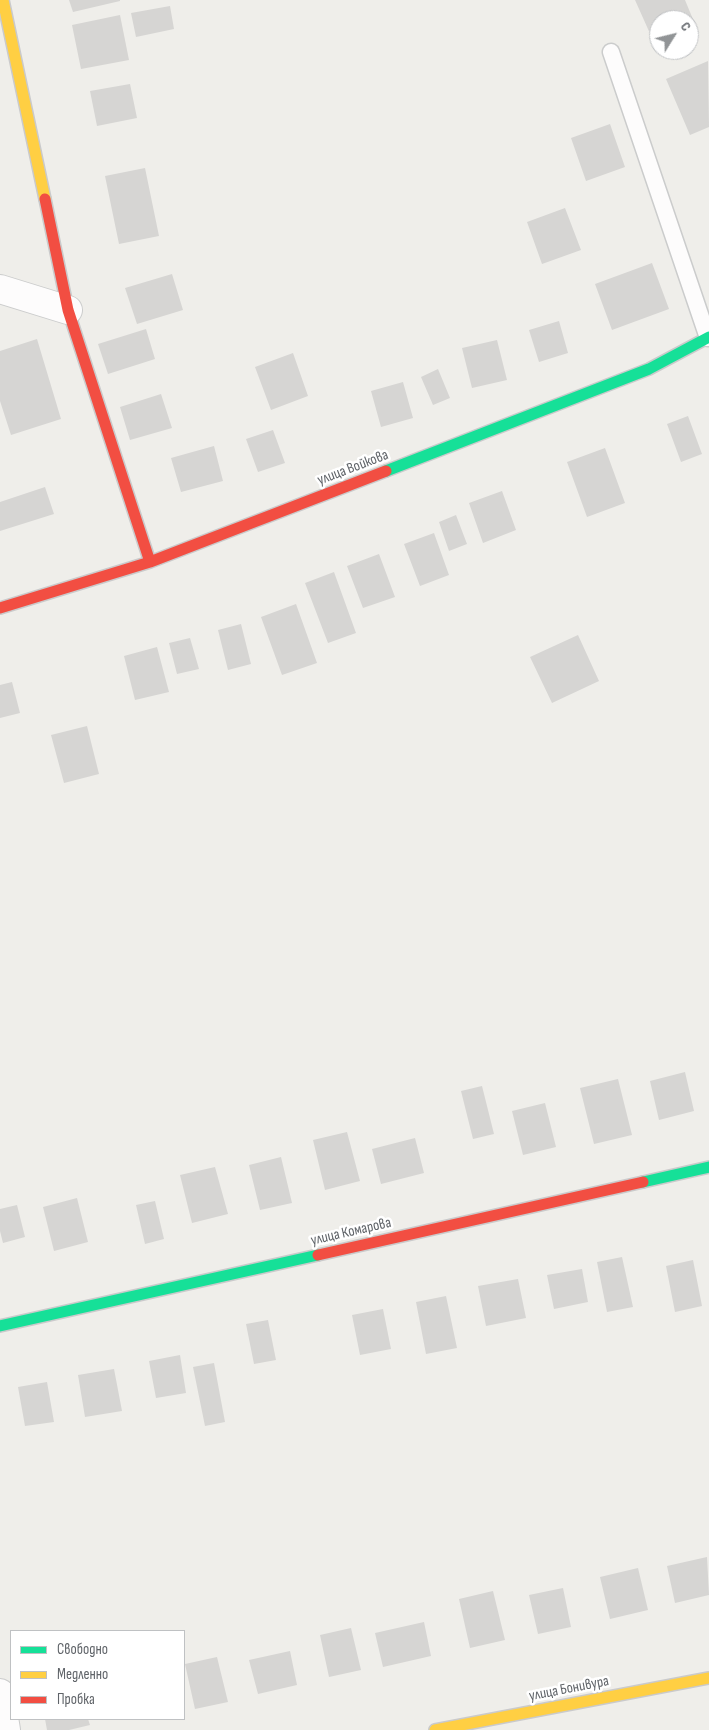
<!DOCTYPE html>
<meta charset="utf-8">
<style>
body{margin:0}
#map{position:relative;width:709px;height:1730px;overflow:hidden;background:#efeeea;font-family:"Sofia Sans Condensed",sans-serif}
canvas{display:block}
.legend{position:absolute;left:10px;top:1630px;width:175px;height:90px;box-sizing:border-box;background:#fff;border:1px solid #bfc1c3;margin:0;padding:6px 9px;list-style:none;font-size:15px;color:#5f6368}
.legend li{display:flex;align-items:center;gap:10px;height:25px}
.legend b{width:25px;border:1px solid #bfc1c3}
.north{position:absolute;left:649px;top:10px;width:50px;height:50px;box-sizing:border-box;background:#fff;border:1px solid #bfc1c3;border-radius:50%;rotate:54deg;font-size:14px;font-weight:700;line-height:20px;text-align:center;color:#5f6368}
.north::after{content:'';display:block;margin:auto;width:18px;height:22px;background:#919496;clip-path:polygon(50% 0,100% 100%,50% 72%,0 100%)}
</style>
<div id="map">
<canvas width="709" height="1730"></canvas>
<ul class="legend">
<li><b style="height:6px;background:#16e098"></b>Свободно</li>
<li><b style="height:6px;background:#ffcf43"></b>Медленно</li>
<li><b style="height:6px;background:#f24e42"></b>Пробка</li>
</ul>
<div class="north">С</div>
</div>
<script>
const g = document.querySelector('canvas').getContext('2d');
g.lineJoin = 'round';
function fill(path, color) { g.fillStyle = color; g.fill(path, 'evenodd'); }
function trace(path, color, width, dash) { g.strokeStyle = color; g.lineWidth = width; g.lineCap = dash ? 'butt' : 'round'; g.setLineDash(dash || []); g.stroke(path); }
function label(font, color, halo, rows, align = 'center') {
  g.font = font + ' "Sofia Sans Condensed",sans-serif'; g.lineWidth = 5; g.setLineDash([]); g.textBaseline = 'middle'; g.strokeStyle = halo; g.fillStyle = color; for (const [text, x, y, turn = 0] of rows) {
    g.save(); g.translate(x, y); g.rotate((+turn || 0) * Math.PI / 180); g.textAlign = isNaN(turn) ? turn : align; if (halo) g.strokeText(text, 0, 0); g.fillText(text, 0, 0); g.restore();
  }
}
const building = new Path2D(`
 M 69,0 L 120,0 L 120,1 L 73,12 Z
 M 635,0 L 685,0 L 697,29 L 689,32 L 689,20 L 659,20 L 659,45 L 656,47 Z
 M 170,6 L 174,29 L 136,37 L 131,13 Z
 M 120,15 L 129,60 L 81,69 L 72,25 Z
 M 708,61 L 709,127 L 690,135 L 666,79 Z
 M 130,84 L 137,118 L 97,126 L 90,91 Z
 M 610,124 L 625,167 L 586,181 L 571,138 Z
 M 145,168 L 159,236 L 119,244 L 105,176 Z
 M 565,208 L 581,250 L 542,264 L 527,222 Z
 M 652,263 L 669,309 L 612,330 L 595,284 Z
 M 172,274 L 183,310 L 137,324 L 125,288 Z
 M 559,321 L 568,353 L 539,362 L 529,330 Z
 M 146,329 L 155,359 L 108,374 L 98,344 Z
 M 37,339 L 61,419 L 11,435 L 0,401 L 0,351 Z
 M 497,340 L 507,380 L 472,388 L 462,348 Z
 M 293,353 L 308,396 L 271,410 L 255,367 Z
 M 438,369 L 450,398 L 433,405 L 421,377 Z
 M 403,382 L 413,418 L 381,427 L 371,391 Z
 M 161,394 L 172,428 L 130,440 L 120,407 Z
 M 688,416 L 702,454 L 681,462 L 667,424 Z
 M 273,430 L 285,463 L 258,472 L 246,439 Z
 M 214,446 L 223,481 L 181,492 L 171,458 Z
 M 605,448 L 625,503 L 587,517 L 567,462 Z
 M 45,487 L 54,514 L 0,531 L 0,502 Z
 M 502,491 L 516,530 L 483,543 L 469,503 Z
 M 456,515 L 467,544 L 449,551 L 439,522 Z
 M 434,533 L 449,575 L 420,586 L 404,544 Z
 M 379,554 L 395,597 L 363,608 L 347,566 Z
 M 334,572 L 356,633 L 328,643 L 305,583 Z
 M 296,604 L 317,663 L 282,675 L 261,617 Z
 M 241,624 L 251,664 L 228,670 L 218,630 Z
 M 578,635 L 599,681 L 552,703 L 530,657 Z
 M 190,638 L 199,669 L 177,674 L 169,643 Z
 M 157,647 L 169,692 L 135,700 L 124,656 Z
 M 12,682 L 20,713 L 0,718 L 0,685 Z
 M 87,726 L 99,774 L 64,783 L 51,735 Z
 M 685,1072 L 694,1111 L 659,1120 L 650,1081 Z
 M 618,1079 L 632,1135 L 594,1144 L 580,1088 Z
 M 482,1086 L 494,1134 L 473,1139 L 461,1091 Z
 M 545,1103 L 556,1147 L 523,1155 L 512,1111 Z
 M 347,1132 L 360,1181 L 325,1190 L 313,1140 Z
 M 415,1138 L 424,1173 L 381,1184 L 372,1149 Z
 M 281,1157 L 292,1203 L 260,1210 L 249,1165 Z
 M 215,1167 L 228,1214 L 192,1223 L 180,1175 Z
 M 77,1198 L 88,1242 L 54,1251 L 43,1207 Z
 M 155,1201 L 164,1239 L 145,1244 L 136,1205 Z
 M 17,1205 L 25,1237 L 3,1243 L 0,1231 L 0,1209 Z
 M 622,1257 L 633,1307 L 607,1312 L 597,1262 Z
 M 693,1260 L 702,1306 L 675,1312 L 666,1266 Z
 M 582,1269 L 588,1302 L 554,1309 L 547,1275 Z
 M 518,1279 L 526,1318 L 486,1326 L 478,1286 Z
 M 446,1296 L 457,1348 L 426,1354 L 416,1302 Z
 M 383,1309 L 391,1349 L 360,1355 L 352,1315 Z
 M 268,1320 L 276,1360 L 254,1364 L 246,1324 Z
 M 180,1355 L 186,1393 L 156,1398 L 149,1361 Z
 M 214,1363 L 225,1422 L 205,1426 L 193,1367 Z
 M 114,1369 L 122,1411 L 85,1417 L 78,1375 Z
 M 47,1382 L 54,1422 L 25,1426 L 18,1387 Z
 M 707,1557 L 709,1595 L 675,1603 L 667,1566 Z
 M 638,1568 L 648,1610 L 610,1619 L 600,1577 Z
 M 563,1588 L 571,1627 L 538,1634 L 529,1595 Z
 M 493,1591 L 505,1640 L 470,1648 L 459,1599 Z
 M 424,1622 L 431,1656 L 383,1667 L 375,1633 Z
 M 351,1628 L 361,1670 L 329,1677 L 320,1635 Z
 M 290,1651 L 297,1685 L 258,1694 L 249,1660 Z
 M 217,1657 L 228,1702 L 195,1709 L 185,1664 Z
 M 45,1719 L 88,1719 L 90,1725 L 69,1730 L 47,1730 Z`);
const lane = new Path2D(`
 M 611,52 L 708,338`);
const street = new Path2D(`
 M 0,289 L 68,310
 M 0,1693 L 6,1730`);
const fast = new Path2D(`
 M 386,471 L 649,369 L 709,337
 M 643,1182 L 709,1167
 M 0,1326 L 318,1255`);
const slow = new Path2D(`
 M 3,0 L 45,199
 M 435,1730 L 709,1678`);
const jam = new Path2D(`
 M 45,199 L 68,310 L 150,562
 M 0,608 L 150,562 L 386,471
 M 318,1255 L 643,1182`);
const streetNames = [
 ["улица Войкова",353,468,-21],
 ["улица Комарова",351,1232,-13],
 ["улица Бонивура",569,1689,-11]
];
fill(building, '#d6d5d3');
trace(lane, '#cbcccc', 19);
trace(street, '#cbcccc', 30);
trace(fast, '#cacacb', 14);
trace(slow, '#cacacb', 14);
trace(jam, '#cacacb', 14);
trace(lane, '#fdfcfc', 16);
trace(street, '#fdfcfc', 28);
trace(fast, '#16e098', 11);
trace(slow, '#ffcf43', 11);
trace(jam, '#f24e42', 11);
label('15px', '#5f6368', '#fff', streetNames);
</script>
